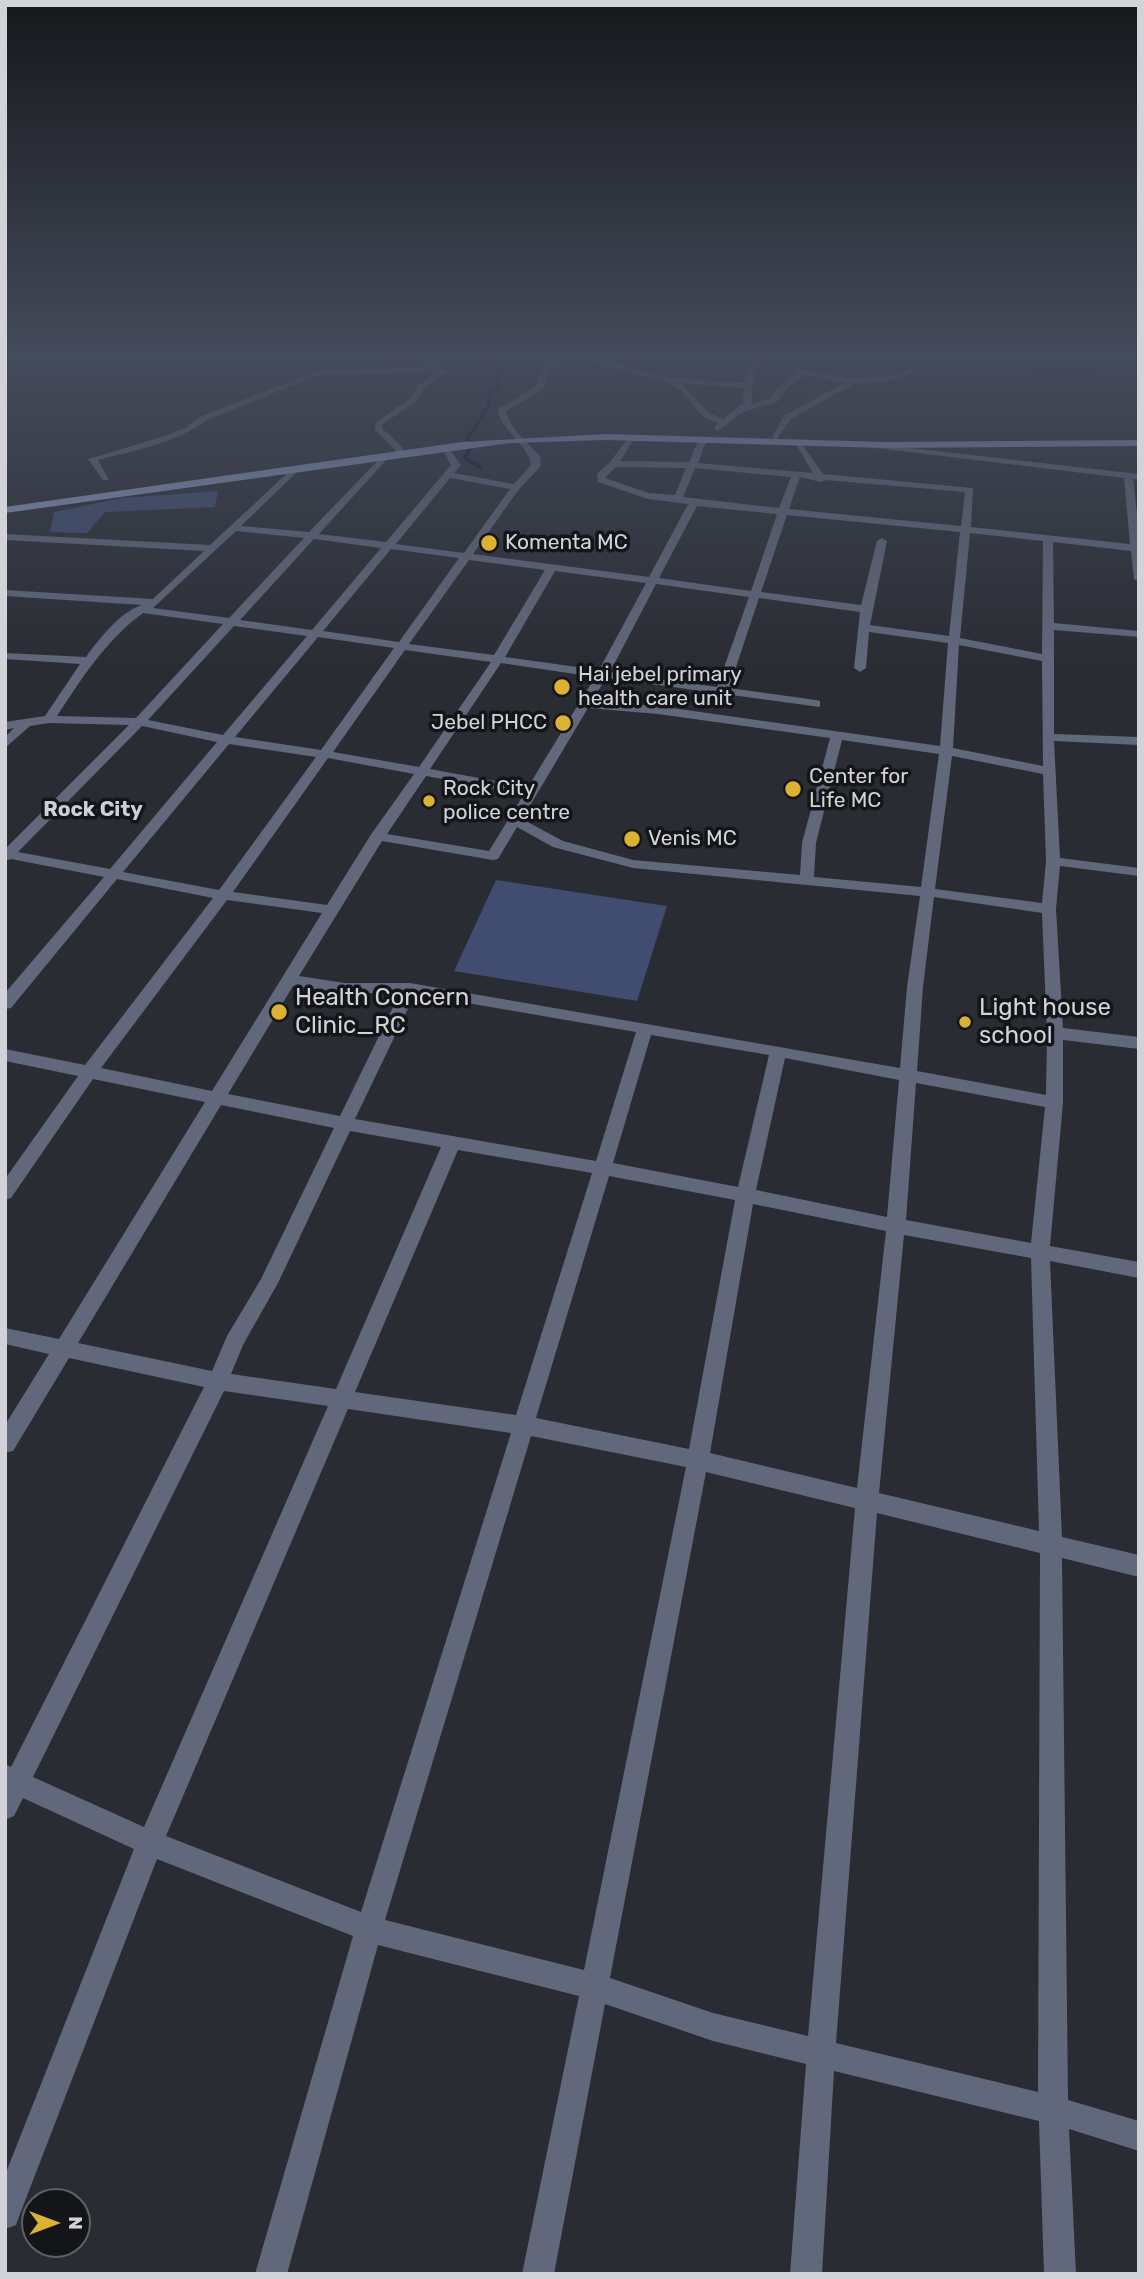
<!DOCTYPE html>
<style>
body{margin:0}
#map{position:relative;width:1144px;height:2279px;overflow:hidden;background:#2a2c33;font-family:Rubik,sans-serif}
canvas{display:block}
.frame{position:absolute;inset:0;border:7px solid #d2d3d8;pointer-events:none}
.north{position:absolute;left:21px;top:2188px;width:70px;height:70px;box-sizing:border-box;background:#141518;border:2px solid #606165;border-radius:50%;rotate:90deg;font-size:19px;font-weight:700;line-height:28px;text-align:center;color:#d2d3d8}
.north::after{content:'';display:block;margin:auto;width:24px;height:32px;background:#dcb233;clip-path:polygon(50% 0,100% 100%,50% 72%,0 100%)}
</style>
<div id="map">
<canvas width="1144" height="2279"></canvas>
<div class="frame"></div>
<div class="north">N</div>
</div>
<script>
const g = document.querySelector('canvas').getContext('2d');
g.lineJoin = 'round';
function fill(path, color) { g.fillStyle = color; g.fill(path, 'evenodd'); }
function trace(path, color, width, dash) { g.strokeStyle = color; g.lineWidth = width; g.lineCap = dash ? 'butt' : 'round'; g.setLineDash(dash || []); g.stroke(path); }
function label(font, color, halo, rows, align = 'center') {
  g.font = font + ' Rubik,sans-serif'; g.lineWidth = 7; g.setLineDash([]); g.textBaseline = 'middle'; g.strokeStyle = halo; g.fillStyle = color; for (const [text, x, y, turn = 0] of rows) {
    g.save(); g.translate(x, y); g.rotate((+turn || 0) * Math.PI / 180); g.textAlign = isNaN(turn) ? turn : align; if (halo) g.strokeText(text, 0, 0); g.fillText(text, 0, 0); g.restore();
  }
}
const green = new Path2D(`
 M 218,491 L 215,507 L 105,512 L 87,533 L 50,532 L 54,512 L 122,498 Z
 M 496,880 L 667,906 L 637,1001 L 454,971 Z`);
const water = new Path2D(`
 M 1011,353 L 1127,353 L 1132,360 L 1094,366 L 1097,370 L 1089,378 C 1053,381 1038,378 1011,353 Z`);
const stream = new Path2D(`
 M 480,467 L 465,458 L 470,448 L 468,438 L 488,407 L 491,392 L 497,388 L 497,368 L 506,362 L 505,353`);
const minor = new Path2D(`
 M 418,353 L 432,353 L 440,364 L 438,367 L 449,371 L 423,389 L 418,400 L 383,424 L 382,428 L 403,448 L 403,452 L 397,452 L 375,430 L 375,423 L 412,397 L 417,386 L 438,372 L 319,375 L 207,420 C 176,443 136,450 98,460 L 109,480 L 103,480 L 88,459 L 165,436 L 185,428 L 201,416 L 318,371 L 431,366 L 426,356 Z
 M 557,353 L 576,353 L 590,357 L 593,354 L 659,353 L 593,358 L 670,378 L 744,383 L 748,368 L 756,355 L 682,353 L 849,353 L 764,355 L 754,373 L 751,404 L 771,398 L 782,383 L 798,373 L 790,370 L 794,368 C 837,376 870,385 912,369 L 916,371 L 901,379 L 854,384 L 791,419 L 776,440 L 772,437 L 785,415 L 844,383 L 806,375 L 788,387 L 777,402 L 743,412 L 718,431 L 714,428 L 718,423 L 703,417 L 680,389 L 663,381 L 565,355 L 552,368 L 543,389 L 506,411 C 511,431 527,441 540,456 L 541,466 L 519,489 L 473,554 L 649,577 L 688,504 L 648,499 L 598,482 L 597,474 L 610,462 L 631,434 L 635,437 L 620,461 L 689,462 L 699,439 L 703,436 L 707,439 L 698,463 L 813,473 L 795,443 L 799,440 L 823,474 L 973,488 L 971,527 L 1130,544 L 1124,478 L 852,445 L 857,442 L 1139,474 L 1139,480 L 1133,479 L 1139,530 L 1139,582 L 1134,579 L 1131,551 L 1053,542 L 1054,623 L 1139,631 L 1139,637 L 1054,630 L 1054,734 L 1139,737 L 1139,745 L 1054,741 L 1060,858 L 1139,868 L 1139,876 L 1060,866 L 1056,909 L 1063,1028 L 1139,1037 L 1139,1049 L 1063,1040 L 1063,1103 L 1050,1246 L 1139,1262 L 1139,1278 L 1050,1261 L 1062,1537 L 1139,1555 L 1139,1577 L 1062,1558 L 1068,2100 L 1139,2121 L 1139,2151 L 1069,2129 L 1076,2274 L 1044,2274 L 1039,2121 L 834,2071 L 822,2274 L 790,2274 L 806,2064 L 713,2041 L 605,2004 L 554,2274 L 522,2274 L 579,1996 L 378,1945 L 287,2274 L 255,2274 L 353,1936 L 157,1859 L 20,2214 L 16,2225 L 5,2229 L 5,2175 L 134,1849 L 23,1798 L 14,1816 L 5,1820 L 5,1764 L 11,1767 L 204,1387 L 69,1358 L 13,1451 L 5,1453 L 5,1425 L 49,1354 L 5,1344 L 5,1328 L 59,1339 L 205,1102 L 93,1079 L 11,1198 L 5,1200 L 5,1179 L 78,1076 L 5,1061 L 5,1049 L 85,1065 L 213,898 L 117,879 L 11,1008 L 5,1009 L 5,993 L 104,877 L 11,859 L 5,861 L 5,849 L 129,725 L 49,723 L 30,726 L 5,748 L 5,737 L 14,728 L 5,730 L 5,722 L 45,716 L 80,664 L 5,659 L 5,653 L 86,657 C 99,639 121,611 142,605 L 5,596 L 5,590 L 153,599 L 204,551 L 5,540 L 5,534 L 210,545 L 295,466 L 300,469 L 298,471 L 241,526 L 309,532 L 385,453 L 390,456 L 388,458 L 319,534 L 386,542 L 451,465 L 441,446 L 447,446 L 461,465 L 454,473 L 514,484 L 531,465 C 529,445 503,433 497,410 L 536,386 L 544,367 ZM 681,383 L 744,388 L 743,403 L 723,419 L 709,413 ZM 616,467 L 686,468 L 675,495 L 649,493 L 605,478 ZM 695,468 L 791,477 L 779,508 L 683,497 ZM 800,477 L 821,482 L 825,480 L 965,492 L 961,526 L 789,509 ZM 450,478 L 510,489 L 464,553 L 396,544 ZM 697,506 L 777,514 L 751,591 L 659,578 ZM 787,515 L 960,532 L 949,636 L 870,625 L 887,541 L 882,538 L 877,541 L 861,605 L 761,592 ZM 236,531 L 304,538 L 229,618 L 153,608 ZM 970,533 L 1043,541 L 1042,654 L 960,638 ZM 314,539 L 381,548 L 312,630 L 240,620 ZM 391,549 L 459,558 L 399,642 L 323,631 ZM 469,560 L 545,570 L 494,655 L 409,644 ZM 555,571 L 646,583 L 599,670 L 505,657 ZM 656,584 L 749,597 L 717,687 L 610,672 ZM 759,598 L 860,612 L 854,668 L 860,672 L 866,668 L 869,632 L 948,643 L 940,746 L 658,706 L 592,701 L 606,678 L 820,707 L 820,701 L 816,700 L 729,688 ZM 143,613 L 223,624 L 136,718 L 57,716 C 82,678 106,640 143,613 ZM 234,626 L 307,636 L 223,735 L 148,720 ZM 318,637 L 394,648 L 321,750 L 235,737 ZM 959,645 L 1042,661 L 1043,766 L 953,748 ZM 405,650 L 491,662 L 419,767 L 333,752 ZM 501,663 L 595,677 L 528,787 L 430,769 ZM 588,708 L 658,714 L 830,738 L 802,843 L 800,875 L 633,860 L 563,841 L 522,819 ZM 142,726 L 217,742 L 110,869 L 18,852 ZM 842,740 L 939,754 L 921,887 L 814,877 L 816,843 ZM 229,744 L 316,757 L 219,890 L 123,872 ZM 952,756 L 1043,774 L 1046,861 L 1042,903 L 935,889 ZM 328,758 L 414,774 L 370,836 L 327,905 L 233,892 ZM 426,776 L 524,794 L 489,851 L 387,834 ZM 517,827 L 553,847 L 633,868 L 920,896 L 907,987 L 900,1068 L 410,983 L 345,983 L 299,976 L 382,841 L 493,860 L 498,859 ZM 934,897 L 1042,913 L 1047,1033 L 1046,1095 L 917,1071 L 923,987 ZM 227,900 L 322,913 L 212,1091 L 101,1068 ZM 293,986 L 345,993 L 400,993 L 340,1116 L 228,1094 ZM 415,994 L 636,1032 L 596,1161 L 355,1119 ZM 651,1035 L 769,1055 L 738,1187 L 613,1163 ZM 785,1058 L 899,1080 L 887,1217 L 756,1190 ZM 916,1083 L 1045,1107 L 1031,1243 L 906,1220 ZM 221,1105 L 334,1128 L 261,1279 L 227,1336 L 212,1371 L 78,1343 ZM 350,1131 L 441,1147 L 336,1389 L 231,1374 L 243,1345 L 278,1283 ZM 458,1150 L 592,1173 L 516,1415 L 355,1392 ZM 609,1176 L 735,1200 L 689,1449 L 536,1418 ZM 753,1204 L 886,1231 L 857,1488 L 710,1453 ZM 904,1235 L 1031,1258 L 1039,1531 L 879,1493 ZM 224,1391 L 328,1406 L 144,1827 L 33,1777 ZM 348,1409 L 511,1433 L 361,1912 L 166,1836 ZM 531,1436 L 686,1467 L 584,1970 L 385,1920 ZM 706,1472 L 855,1508 L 808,2036 L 713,2013 L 610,1978 ZM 877,1513 L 1040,1553 L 1038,2092 L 836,2043 Z`);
const major = new Path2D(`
 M 606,434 L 884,442 L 1139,440 L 1139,446 L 884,448 L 606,440 L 510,443 L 5,513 L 5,507 L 462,442 Z`);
const markers = [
 [489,543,9,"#dcb233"],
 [562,687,9,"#dcb233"],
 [563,723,9,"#dcb233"],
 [793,789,9,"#dcb233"],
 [429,801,7,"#dcb233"],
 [632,839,9,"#dcb233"],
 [279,1012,9,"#dcb233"],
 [965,1022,7,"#dcb233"]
];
const farPoinames = [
 ["Komenta MC",505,543],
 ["Hai jebel primary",578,675],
 ["health care unit",578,699],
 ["Jebel PHCC",547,723,"right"],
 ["Center for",809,777],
 ["Life MC",809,801],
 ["Rock City",443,789],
 ["police centre",443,813],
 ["Venis MC",648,839]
];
const farNeighbourhoodnames = [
 ["Rock City",93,810]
];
const poiNames = [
 ["Health Concern",295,998],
 ["Clinic_RC",295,1026],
 ["Light house",979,1008],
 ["school",979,1036]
];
fill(green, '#404c70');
fill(water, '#060c30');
trace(stream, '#060c30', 3.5);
fill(minor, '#61687b');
fill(major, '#94a2ca');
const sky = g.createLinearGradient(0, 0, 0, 672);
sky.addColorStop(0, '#17181c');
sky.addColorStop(0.53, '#444b5b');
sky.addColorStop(1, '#444b5b00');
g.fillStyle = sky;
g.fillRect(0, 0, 1144, 672);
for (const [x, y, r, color] of markers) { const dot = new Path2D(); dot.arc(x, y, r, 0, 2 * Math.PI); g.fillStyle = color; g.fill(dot); trace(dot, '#141518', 2.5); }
label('21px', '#d2d3d8', '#141518', farPoinames, 'left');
label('bold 21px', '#cccfd8', '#141518', farNeighbourhoodnames);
label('24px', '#d2d3d8', '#141518', poiNames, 'left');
</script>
